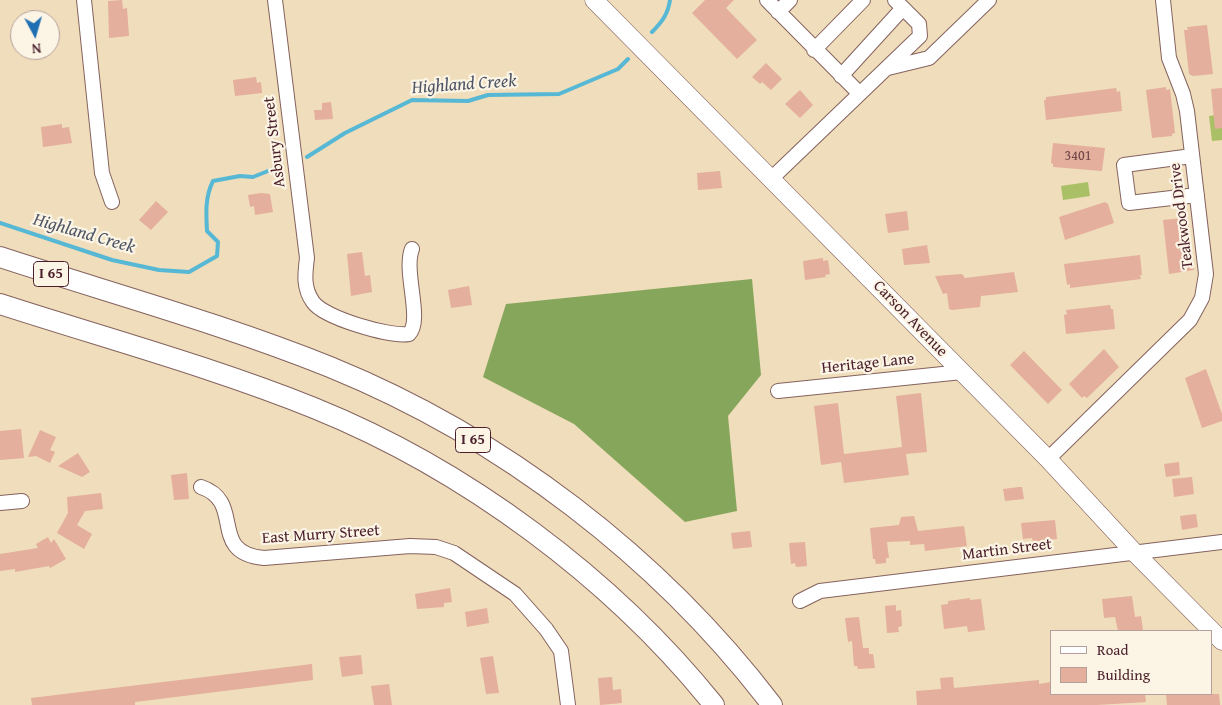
<!DOCTYPE html>
<style>
body{margin:0}
#map{position:relative;width:1222px;height:705px;overflow:hidden;background:#efddbb;font-family:"Gentium Book Plus",serif}
canvas{display:block}
.legend{position:absolute;left:1050px;top:630px;width:162px;height:65px;box-sizing:border-box;background:#fcf5e5;border:1px solid #b59f9b;margin:0;padding:6px 9px;list-style:none;font-size:15px;color:#4a1f2b}
.legend li{display:flex;align-items:center;gap:10px;height:25px}
.legend b{width:25px;border:1px solid #b59f9b}
.north{position:absolute;left:10px;top:10px;width:50px;height:50px;box-sizing:border-box;background:#fcf5e5;border:1px solid #b59f9b;border-radius:50%;rotate:174deg;font-size:14px;font-weight:700;line-height:20px;text-align:center;color:#4a1f2b}
.north::after{content:'';display:block;margin:auto;width:18px;height:22px;background:#1f6fb2;clip-path:polygon(50% 0,100% 100%,50% 72%,0 100%)}
</style>
<div id="map">
<canvas width="1222" height="705"></canvas>
<ul class="legend">
<li><b style="height:6px;background:#fff"></b>Road</li>
<li><b style="height:14px;background:#e4af9c"></b>Building</li>
</ul>
<div class="north">N</div>
</div>
<script>
const g = document.querySelector('canvas').getContext('2d');
g.lineJoin = 'round';
function fill(path, color) { g.fillStyle = color; g.fill(path, 'evenodd'); }
function trace(path, color, width, dash) { g.strokeStyle = color; g.lineWidth = width; g.lineCap = dash ? 'butt' : 'round'; g.setLineDash(dash || []); g.stroke(path); }
function label(font, color, halo, rows, align = 'center') {
  g.font = font + ' "Gentium Book Plus",serif'; g.lineWidth = 4.5; g.setLineDash([]); g.textBaseline = 'middle'; g.strokeStyle = halo; g.fillStyle = color; for (const [text, x, y, turn = 0] of rows) {
    g.save(); g.translate(x, y); g.rotate((+turn || 0) * Math.PI / 180); g.textAlign = isNaN(turn) ? turn : align; if (halo) g.strokeText(text, 0, 0); g.fillText(text, 0, 0); g.restore();
  }
}
const green = new Path2D(`
 M 1222,114 L 1222,140 L 1212,141 L 1209,116 Z
 M 1088,182 L 1090,196 L 1063,200 L 1061,186 Z`);
const forest = new Path2D(`
 M 752,279 L 761,375 L 728,416 L 737,511 L 685,522 L 574,424 L 483,377 L 506,304 Z`);
const stream = new Path2D(`
 M 652,32 C 662,22 668,14 670,0
 M 307,157 L 345,133 L 412,100 L 468,101 L 488,95 L 559,94 L 618,69 L 628,59
 M 0,223 L 112,260 L 159,270 L 189,272 L 217,256 L 218,242 L 207,231 C 206,213 205,197 213,181 L 240,176 L 253,177 L 278,167`);
const building = new Path2D(`
 M 122,0 L 123,9 L 127,8 L 129,36 L 109,38 L 108,1 Z
 M 705,0 L 734,0 L 726,8 L 757,40 L 737,59 L 692,13 Z
 M 1207,25 L 1213,74 L 1193,76 L 1189,74 L 1184,30 L 1188,30 L 1187,27 Z
 M 766,63 L 782,79 L 771,90 L 762,82 L 760,84 L 752,77 Z
 M 256,77 L 257,83 L 261,82 L 262,93 L 235,96 L 233,80 Z
 M 1166,87 L 1166,90 L 1170,89 L 1175,133 L 1172,134 L 1172,136 L 1152,138 L 1146,90 Z
 M 1116,88 L 1117,92 L 1120,91 L 1122,111 L 1046,120 L 1044,100 L 1046,100 L 1046,97 Z
 M 1222,88 L 1222,128 L 1215,129 L 1211,89 Z
 M 800,90 L 813,105 L 800,118 L 785,104 Z
 M 331,102 L 333,119 L 315,120 L 314,110 L 322,110 L 322,103 Z
 M 62,124 L 62,128 L 69,127 L 72,143 L 43,147 L 41,127 Z
 M 1053,143 L 1105,148 L 1102,171 L 1053,167 L 1053,164 L 1051,163 Z
 M 720,171 L 722,188 L 698,190 L 697,173 Z
 M 261,193 L 270,194 L 273,212 L 255,215 L 254,206 L 250,207 L 248,195 Z
 M 156,201 L 168,212 L 151,230 L 139,220 Z
 M 1105,202 L 1108,204 L 1114,223 L 1065,240 L 1059,217 Z
 M 907,211 L 909,230 L 888,233 L 885,214 Z
 M 1183,218 L 1188,219 L 1194,270 L 1169,274 L 1163,220 Z
 M 927,245 L 930,263 L 904,265 L 902,249 Z
 M 362,252 L 365,276 L 370,275 L 372,292 L 351,296 L 347,254 Z
 M 1140,255 L 1142,275 L 1140,275 L 1141,279 L 1070,288 L 1070,284 L 1067,285 L 1064,264 Z
 M 823,258 L 823,261 L 828,260 L 830,274 L 825,275 L 826,277 L 805,280 L 803,261 Z
 M 1014,272 L 1018,292 L 981,296 L 980,307 L 952,310 L 949,309 L 947,293 L 943,294 L 935,276 L 962,274 L 965,278 Z
 M 469,286 L 472,305 L 451,308 L 448,290 Z
 M 1110,305 L 1111,309 L 1113,309 L 1115,329 L 1066,334 L 1064,315 L 1067,314 L 1066,310 Z
 M 1104,349 L 1119,367 L 1087,398 L 1084,396 L 1082,398 L 1069,384 Z
 M 1024,351 L 1062,390 L 1048,404 L 1010,365 Z
 M 1206,369 L 1222,414 L 1222,421 L 1202,428 L 1185,378 Z
 M 921,393 L 927,452 L 906,454 L 909,475 L 844,483 L 841,462 L 821,465 L 814,406 L 838,403 L 844,454 L 902,447 L 896,396 Z
 M 21,429 L 24,458 L 0,460 L 0,431 Z
 M 40,430 L 56,437 L 50,450 L 55,452 L 50,463 L 36,456 L 28,457 Z
 M 78,453 L 90,472 L 82,477 L 58,466 Z
 M 1179,462 L 1180,475 L 1166,477 L 1164,464 Z
 M 187,473 L 189,499 L 174,500 L 171,475 Z
 M 1192,477 L 1194,494 L 1174,497 L 1172,479 Z
 M 1019,487 L 1022,487 L 1024,499 L 1005,501 L 1003,489 Z
 M 101,493 L 103,509 L 85,511 L 77,525 L 92,534 L 84,549 L 57,533 L 68,513 L 67,497 Z
 M 1196,514 L 1198,527 L 1182,530 L 1180,516 Z
 M 914,516 L 918,531 L 964,526 L 967,546 L 925,551 L 924,544 L 910,545 L 910,541 L 887,542 L 889,558 L 886,558 L 886,563 L 876,564 L 875,559 L 873,559 L 870,528 L 899,525 L 901,517 Z
 M 1055,520 L 1057,539 L 1033,542 L 1032,538 L 1023,539 L 1021,523 Z
 M 750,531 L 752,547 L 733,549 L 731,533 Z
 M 48,537 L 51,543 L 54,539 L 66,559 L 50,568 L 49,566 L 15,572 L 15,569 L 0,571 L 0,554 L 38,548 L 36,544 Z
 M 805,542 L 807,566 L 796,567 L 795,563 L 791,564 L 789,543 Z
 M 450,588 L 452,602 L 444,603 L 444,607 L 417,609 L 415,594 Z
 M 1132,596 L 1135,617 L 1141,616 L 1143,630 L 1118,631 L 1115,617 L 1104,618 L 1102,599 Z
 M 970,598 L 970,600 L 981,599 L 985,630 L 968,632 L 967,626 L 944,629 L 941,605 L 948,604 L 948,601 Z
 M 896,605 L 896,611 L 901,610 L 902,626 L 898,627 L 899,632 L 887,633 L 885,606 Z
 M 487,608 L 489,623 L 467,627 L 465,612 Z
 M 859,617 L 863,648 L 869,648 L 869,654 L 873,654 L 875,668 L 858,669 L 857,666 L 854,666 L 852,641 L 848,642 L 845,618 Z
 M 361,655 L 363,674 L 342,677 L 339,657 Z
 M 493,656 L 499,693 L 486,694 L 480,658 Z
 M 312,664 L 313,680 L 135,702 L 135,705 L 32,705 L 31,698 Z
 M 612,677 L 613,690 L 621,689 L 622,703 L 600,705 L 598,678 Z
 M 953,677 L 954,688 L 1039,680 L 1039,684 L 1051,682 L 1051,694 L 1145,694 L 1146,702 L 1097,705 L 917,705 L 916,691 L 941,689 L 940,678 Z
 M 389,684 L 392,705 L 374,705 L 371,686 Z
 M 1166,694 L 1219,694 L 1220,705 L 1167,705 Z`);
const minor = new Path2D(`
 M 84,0 L 102,173 L 112,202
 M 275,0 L 307,258 C 305,274 303,288 313,302 C 324,318 390,337 409,334 C 423,320 403,271 412,249
 M 767,0 L 859,93
 M 778,12 L 790,0
 M 814,50 L 863,0
 M 888,68 L 929,58 L 989,0
 M 841,76 L 903,8
 M 1192,156 L 1124,165 L 1129,203 L 1197,195
 M 772,178 L 920,36 L 919,24 L 895,0
 M 778,391 L 962,372
 M 1048,459 L 1190,320 L 1202,298 L 1206,274 L 1187,111 L 1183,94 L 1169,58 L 1163,0
 M 201,487 C 246,502 207,553 264,558 L 410,546 L 436,547 L 454,553 L 515,594 L 546,629 L 561,651 L 568,705
 M 0,503 L 22,501
 M 800,601 L 820,591 L 1222,542`);
const major = new Path2D(`
 M 594,0 L 1048,459 L 1134,552 L 1222,641`);
const highway = new Path2D(`
 M 0,257 C 110,293 223,324 330,367 C 502,437 659,557 772,705
 M 0,304 C 105,338 212,367 314,408 C 465,469 612,578 714,705`);
const numberNames = [
 ["3401",1078,156]
];
const shields = [
 [51,274,35],
 [473,440,35]
];
const shieldNames = [
 ["I 65",51,274],
 ["I 65",473,440]
];
const streetNames = [
 ["Asbury Street",275,142,-97],
 ["Teakwood Drive",1182,216,-97],
 ["Carson Avenue",910,319,46],
 ["Heritage Lane",868,364,-6],
 ["East Murry Street",321,535,-4],
 ["Martin Street",1007,550,-7]
];
const waterNames = [
 ["Highland Creek",464,85,-4],
 ["Highland Creek",84,234,16]
];
fill(green, '#a9c066');
fill(forest, '#86a65b');
trace(stream, '#56b8d4', 4);
fill(building, '#e4af9c');
trace(minor, '#84625d', 16);
trace(major, '#84625d', 19);
trace(highway, '#84625d', 22);
trace(minor, '#fff', 14);
trace(major, '#fff', 18);
trace(highway, '#fff', 20);
label('14px', '#704347', null, numberNames);
for (const [x, y, w] of shields) { const box = new Path2D(); box.roundRect(x - w / 2, y - 12.5, w, 25, 4); g.fillStyle = '#fcf5e5'; g.fill(box); trace(box, '#4a1f2b', 1); }
label('bold 15px', '#4a1f2b', null, shieldNames);
label('16px', '#4a1f2b', '#fcf5e5', streetNames);
label('italic 18px', '#4e5566', '#fcf5e5', waterNames);
</script>
